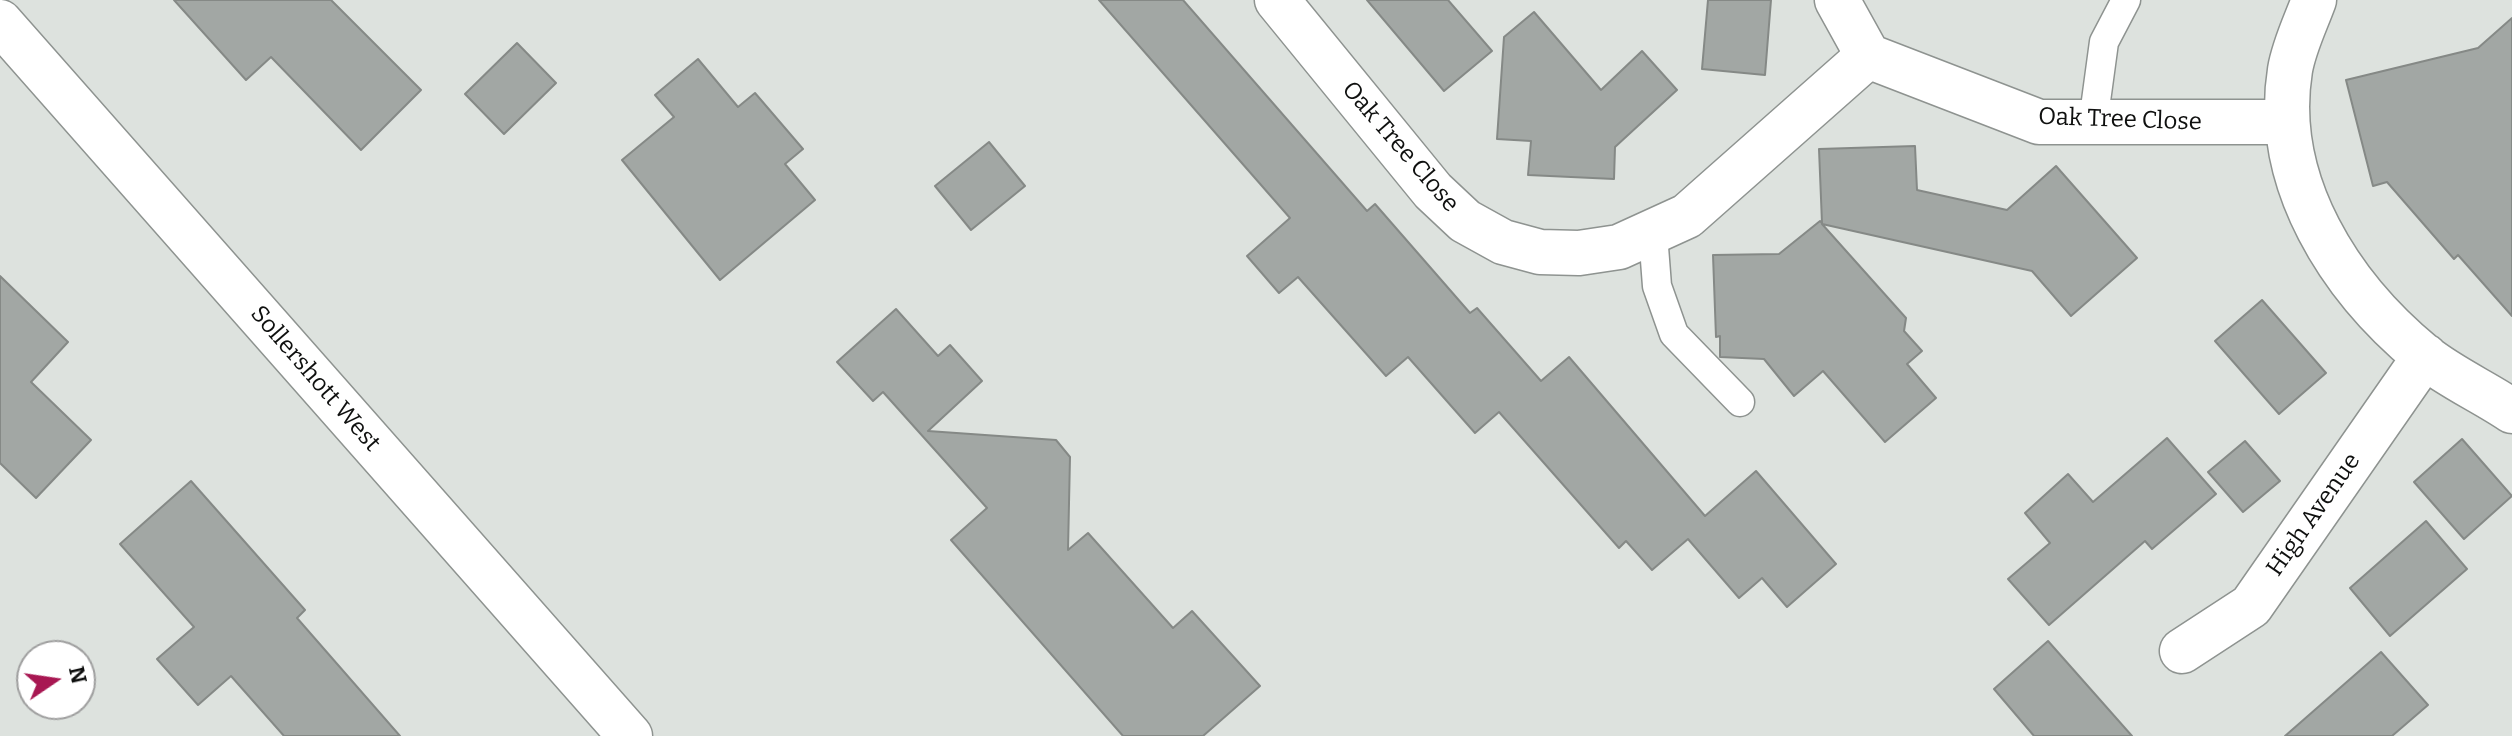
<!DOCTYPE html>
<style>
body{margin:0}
#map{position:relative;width:2512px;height:736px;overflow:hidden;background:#dde2de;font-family:Bitter,serif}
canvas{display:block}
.north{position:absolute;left:16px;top:640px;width:80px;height:80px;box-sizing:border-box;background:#fff;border:2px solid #9f9f9f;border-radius:50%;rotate:77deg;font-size:22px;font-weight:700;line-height:32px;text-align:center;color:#0f100f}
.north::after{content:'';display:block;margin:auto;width:28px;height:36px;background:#a81752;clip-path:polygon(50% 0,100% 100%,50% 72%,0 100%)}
</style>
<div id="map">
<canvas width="2512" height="736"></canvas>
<div class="north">N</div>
</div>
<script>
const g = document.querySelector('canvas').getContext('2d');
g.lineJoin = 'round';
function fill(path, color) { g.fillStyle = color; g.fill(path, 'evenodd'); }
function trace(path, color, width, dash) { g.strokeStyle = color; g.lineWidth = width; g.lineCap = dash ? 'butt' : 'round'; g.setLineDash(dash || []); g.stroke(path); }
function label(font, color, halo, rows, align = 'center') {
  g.font = font + ' Bitter,serif'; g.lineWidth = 7; g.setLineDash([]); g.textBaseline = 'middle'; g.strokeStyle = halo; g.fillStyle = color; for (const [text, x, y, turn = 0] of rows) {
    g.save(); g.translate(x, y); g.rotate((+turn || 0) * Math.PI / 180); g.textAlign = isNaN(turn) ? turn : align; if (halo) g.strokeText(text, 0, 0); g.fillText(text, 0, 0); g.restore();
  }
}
const building = new Path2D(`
 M 174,0 L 331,0 L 421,90 L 361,150 L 271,57 L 246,80 Z
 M 1099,0 L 1183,0 L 1367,211 L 1375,204 L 1470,313 L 1477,308 L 1541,381 L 1569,357 L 1705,516 L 1756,471 L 1836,564 L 1787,607 L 1762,578 L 1739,598 L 1688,539 L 1652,570 L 1626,541 L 1619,548 L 1499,412 L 1475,433 L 1408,357 L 1386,376 L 1298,277 L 1279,293 L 1247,256 L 1290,218 Z
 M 1367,0 L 1448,0 L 1492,51 L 1444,91 Z
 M 1708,0 L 1771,0 L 1765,75 L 1702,69 Z
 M 1534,12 L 1601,90 L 1642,51 L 1677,90 L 1615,147 L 1614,179 L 1528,175 L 1531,141 L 1497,139 L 1504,37 Z
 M 2512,18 L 2512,316 L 2458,255 L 2454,259 L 2387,182 L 2373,186 L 2346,80 L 2478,48 Z
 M 517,43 L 556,83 L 504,134 L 465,94 Z
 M 698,59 L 738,107 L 755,93 L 803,149 L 785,164 L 815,200 L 720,280 L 622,160 L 674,117 L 655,95 Z
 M 989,142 L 1025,186 L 971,230 L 935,186 Z
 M 1915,146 L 1917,190 L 2007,210 L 2056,166 L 2137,258 L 2071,316 L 2032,271 L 1822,224 L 1906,318 L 1904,331 L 1922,351 L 1907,364 L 1936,398 L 1885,442 L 1823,371 L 1794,396 L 1764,359 L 1720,357 L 1720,336 L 1716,337 L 1713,255 L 1779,254 L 1820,221 L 1822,223 L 1819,149 Z
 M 0,276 L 68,342 L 31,382 L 91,440 L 36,498 L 0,463 Z
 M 2262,300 L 2326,373 L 2279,414 L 2215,341 Z
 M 896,309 L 938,356 L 950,345 L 982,381 L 928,431 L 1056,440 L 1070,457 L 1068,550 L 1088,533 L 1173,628 L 1192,611 L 1260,686 L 1203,736 L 1123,736 L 951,540 L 987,508 L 883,392 L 873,401 L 837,362 Z
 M 2167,438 L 2216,494 L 2152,549 L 2145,541 L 2049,625 L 2008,579 L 2050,543 L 2025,513 L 2068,474 L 2093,502 Z
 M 2462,439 L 2512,496 L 2464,539 L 2414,482 Z
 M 2245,441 L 2280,481 L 2243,512 L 2208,472 Z
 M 191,481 L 305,610 L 297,618 L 400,736 L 284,736 L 231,676 L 198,705 L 157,659 L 194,627 L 120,544 Z
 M 2426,521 L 2467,569 L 2390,636 L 2350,588 Z
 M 2048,641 L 2132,736 L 2034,736 L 1994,689 Z
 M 2381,652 L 2428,705 L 2392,736 L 2285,736 Z`);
const service = new Path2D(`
 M 2093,123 L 2104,42 L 2126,0
 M 1653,234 L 1657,286 L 1674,334 L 1740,402`);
const minor = new Path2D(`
 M 1277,0 L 1433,191 L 1465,221 L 1503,242 L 1540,252 L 1579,253 L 1619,247 L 1687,216 L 1868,56
 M 1837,0 L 1868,56 L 2039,122 L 2287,122
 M 2314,0 C 2306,22 2294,46 2290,70 C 2272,182 2340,287 2424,356 C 2450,377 2484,392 2512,411
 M 0,22 L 630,736
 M 2182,651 L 2251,606 L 2425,356`);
const streetNames = [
 ["Oak Tree Close",2120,120,2],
 ["Oak Tree Close",1400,147,49],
 ["Sollershott West",315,379,49],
 ["High Avenue",2314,515,-55]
];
fill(building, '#a2a7a4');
trace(building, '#858986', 2);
trace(service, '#8e9390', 31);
trace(minor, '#8e9390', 47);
trace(service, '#fff', 28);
trace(minor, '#fff', 44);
label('24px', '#0f100f', '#fff', streetNames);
</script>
